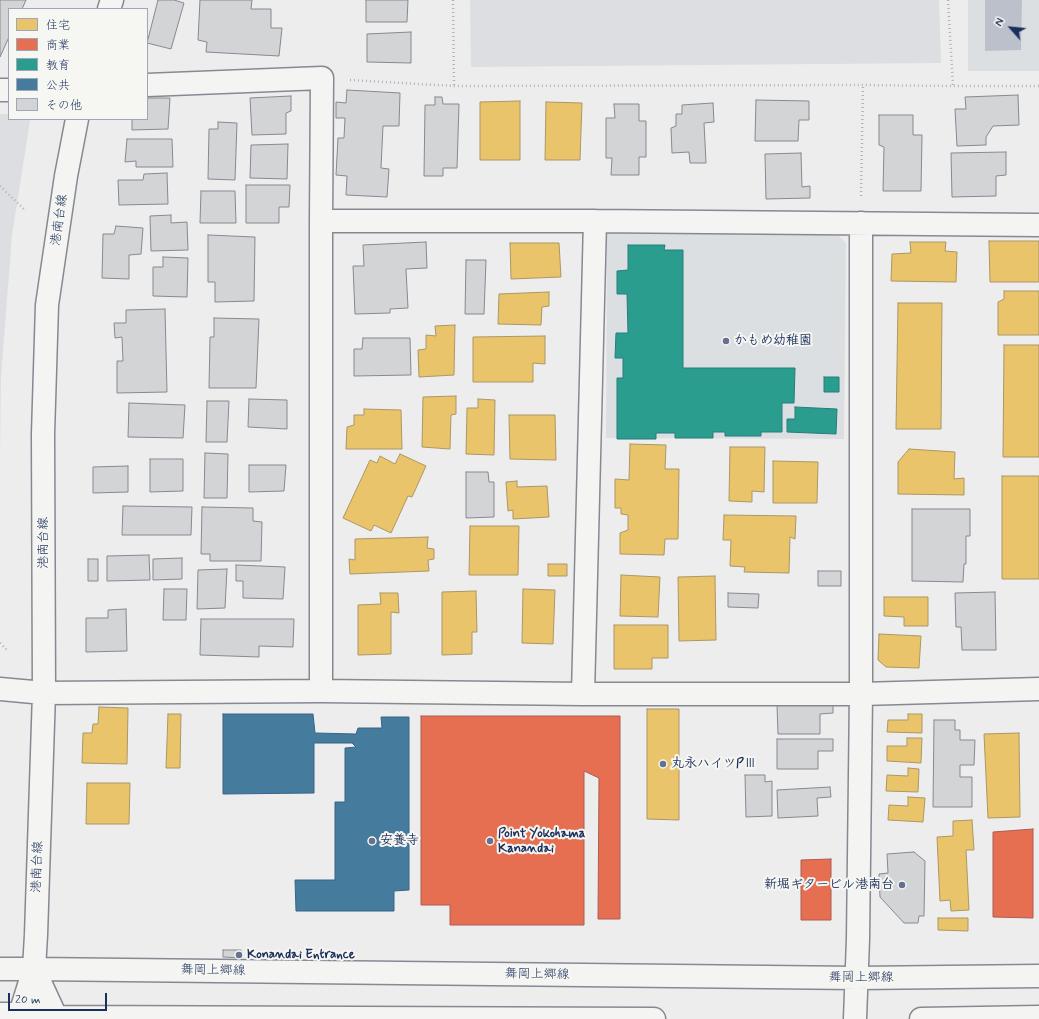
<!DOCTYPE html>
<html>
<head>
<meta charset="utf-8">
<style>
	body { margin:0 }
	#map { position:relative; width:1039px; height:1019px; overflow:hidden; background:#ededed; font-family:Mynerve,"Klee One",sans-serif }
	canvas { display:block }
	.legend { position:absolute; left:8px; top:8px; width:140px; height:112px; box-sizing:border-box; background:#f6f6f2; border:1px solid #9ea6b7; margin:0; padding:5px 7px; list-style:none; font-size:12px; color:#1b2f5e }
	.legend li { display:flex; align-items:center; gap:8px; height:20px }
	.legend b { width:20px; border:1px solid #9ea6b7 }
	.north { position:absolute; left:991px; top:8px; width:40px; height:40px; -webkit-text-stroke:3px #f6f6f2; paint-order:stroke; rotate:297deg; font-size:11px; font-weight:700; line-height:16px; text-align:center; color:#1b2f5e }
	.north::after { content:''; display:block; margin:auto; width:14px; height:18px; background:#1b2f5e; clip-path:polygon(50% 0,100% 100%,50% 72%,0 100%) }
	.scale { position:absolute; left:8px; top:993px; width:99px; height:18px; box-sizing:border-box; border:2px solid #1b2f5e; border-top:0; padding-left:5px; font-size:12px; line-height:14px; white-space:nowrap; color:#1b2f5e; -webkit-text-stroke:3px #f6f6f2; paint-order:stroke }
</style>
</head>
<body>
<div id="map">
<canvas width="1039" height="1019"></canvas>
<ul class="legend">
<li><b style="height:11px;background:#e9c46a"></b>住宅</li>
<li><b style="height:11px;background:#e76f51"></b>商業</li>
<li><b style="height:11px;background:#2a9d8f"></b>教育</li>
<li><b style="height:11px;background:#457b9d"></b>公共</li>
<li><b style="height:11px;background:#d3d4d6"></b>その他</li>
</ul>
<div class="north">N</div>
<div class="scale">20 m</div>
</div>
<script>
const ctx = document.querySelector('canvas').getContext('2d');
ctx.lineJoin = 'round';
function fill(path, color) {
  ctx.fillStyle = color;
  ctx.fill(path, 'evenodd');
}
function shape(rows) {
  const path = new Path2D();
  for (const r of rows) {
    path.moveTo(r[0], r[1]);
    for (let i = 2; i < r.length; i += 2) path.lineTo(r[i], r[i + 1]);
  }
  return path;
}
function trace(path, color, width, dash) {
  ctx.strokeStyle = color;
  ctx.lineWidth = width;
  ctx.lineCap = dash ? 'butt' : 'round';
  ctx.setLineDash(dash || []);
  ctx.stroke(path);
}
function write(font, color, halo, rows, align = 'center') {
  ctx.font = font + ' Mynerve,"Klee One",sans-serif';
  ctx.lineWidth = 4;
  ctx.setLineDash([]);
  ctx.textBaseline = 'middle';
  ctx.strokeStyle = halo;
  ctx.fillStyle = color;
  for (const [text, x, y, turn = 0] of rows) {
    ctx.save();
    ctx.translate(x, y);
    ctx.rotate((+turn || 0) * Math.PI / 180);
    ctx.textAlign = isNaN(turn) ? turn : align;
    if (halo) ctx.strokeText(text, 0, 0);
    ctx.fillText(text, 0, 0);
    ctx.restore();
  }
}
const built = shape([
	[968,0,1039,0,1039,71,968,71],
	[607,233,836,233,846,243,844,439,606,438]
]);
const green = shape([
	[470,0,939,0,941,63,471,67],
	[0,114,9,114,9,119,28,119,30,121,12,235,1,377,0,461]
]);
const water = shape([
	[985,0,1022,0,1021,50,985,51]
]);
const homes = shape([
	[520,101,520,160,480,160,480,102,520,101],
	[546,102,582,103,580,160,545,160,546,102],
	[989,241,1039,241,1039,282,990,282,989,241],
	[910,242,946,242,945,251,957,252,956,282,891,281,892,254,911,253,910,242],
	[510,243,559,243,561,277,511,279,510,243],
	[1004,291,1039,291,1039,335,998,335,998,302,1004,299,1004,291],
	[549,292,549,306,542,307,541,325,498,324,499,294,549,292],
	[898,303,942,303,941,429,896,429,898,303],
	[455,325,454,375,419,377,418,350,426,349,426,335,436,336,435,326,455,325],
	[545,336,545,364,533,363,533,382,473,382,473,337,545,336],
	[1004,345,1039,345,1039,457,1003,457,1004,345],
	[456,396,456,414,451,415,450,449,422,447,423,397,456,396],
	[478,399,495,400,494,455,466,454,467,408,478,408,478,399],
	[364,409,401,410,402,449,346,449,347,427,354,425,354,415,364,415,364,409],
	[509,415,555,415,556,460,510,459,509,415],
	[630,444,666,445,665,469,679,469,678,539,665,539,664,555,620,554,620,533,628,530,628,515,621,514,621,508,615,508,615,479,629,480,630,444],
	[730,447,765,447,764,492,752,491,752,502,729,501,730,447],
	[909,449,955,452,954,479,964,478,964,495,898,494,898,462,909,449],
	[400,454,426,466,412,497,408,496,391,533,374,525,371,531,343,518,370,460,377,463,380,456,395,464,400,454],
	[773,461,818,462,817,503,773,503,773,461],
	[1002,476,1039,476,1039,579,1002,579,1002,476],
	[517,481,517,487,547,486,549,517,513,519,513,510,508,511,506,482,517,481],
	[724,515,796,516,795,539,790,537,789,573,744,572,745,567,730,566,731,540,723,540,724,515],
	[470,526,519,526,518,575,469,575,470,526],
	[428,537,427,548,434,549,434,559,428,560,429,571,350,574,349,559,355,560,355,539,428,537],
	[548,564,567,564,567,576,548,576,548,564],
	[621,575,660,577,658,617,620,616,621,575],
	[715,576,716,640,679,641,678,577,715,576],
	[523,589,555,590,553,644,522,643,523,589],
	[476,591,477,632,472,632,472,654,442,655,442,592,476,591],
	[380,593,398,593,399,613,391,612,391,654,358,655,358,605,381,604,380,593],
	[884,597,928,597,928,626,904,626,904,617,884,616,884,597],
	[614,625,668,625,668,658,652,658,652,669,614,669,614,625],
	[879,634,921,636,919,668,886,667,878,660,879,634],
	[99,707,128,708,127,764,82,763,83,733,92,733,93,724,98,724,99,707],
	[647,709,679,709,679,820,647,819,647,709],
	[168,714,181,714,180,768,166,768,168,714],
	[908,714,922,714,922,733,887,732,888,720,908,720,908,714],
	[1019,733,1020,817,988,818,984,734,1019,733],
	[907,738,922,738,921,763,887,761,887,746,907,746,907,738],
	[908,768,919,769,918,792,886,791,887,775,908,776,908,768],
	[87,783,130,783,129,824,86,824,87,783],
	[908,797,925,798,923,822,888,820,889,805,908,806,908,797],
	[972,820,974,850,966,850,969,910,951,911,950,900,940,901,937,837,953,836,953,821,972,820],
	[938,918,968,918,968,931,938,930,938,918]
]);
const shops = shape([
	[421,716,620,716,620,919,598,919,599,778,584,771,584,925,450,925,450,905,421,905,421,716],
	[1033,829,1033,918,993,917,993,832,1033,829],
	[831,859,831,920,801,920,801,860,831,859]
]);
const schools = shape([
	[628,245,665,245,664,250,683,250,683,368,795,368,794,403,782,403,782,432,761,432,761,436,725,436,725,432,713,432,713,438,675,438,675,433,656,433,656,439,617,439,617,378,623,378,623,358,615,358,616,333,628,333,627,294,617,294,617,271,628,270,628,245],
	[824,377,839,377,839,392,824,392,824,377],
	[795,407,837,409,836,434,787,432,787,419,795,419,795,407]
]);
const public = shape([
	[223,714,313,714,315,733,356,734,358,728,382,728,381,717,409,717,409,890,394,891,394,911,296,911,295,880,335,880,335,802,345,802,345,748,356,747,352,743,314,743,314,793,223,794,223,714]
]);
const building = shape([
	[0,0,26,0,22,9,9,9,9,37,0,57,0,0],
	[158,0,174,0,184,3,171,49,147,43,158,0],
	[200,0,252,0,251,9,271,9,271,28,282,28,279,56,206,52,207,42,198,40,200,0],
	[366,0,408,0,407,22,366,22,366,0],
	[411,32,411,63,367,62,367,34,411,32],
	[347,90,400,93,399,126,383,126,381,168,389,169,387,197,346,195,347,176,336,175,338,138,344,138,345,118,336,118,336,102,346,103,347,90],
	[1018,95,1019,125,993,126,986,137,986,145,957,146,955,109,966,109,965,97,1018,95],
	[291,96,291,111,286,113,286,134,252,135,250,98,291,96],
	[435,97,442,97,443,104,459,104,457,168,443,168,443,176,424,176,425,105,435,105,435,97],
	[147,98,170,98,168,129,132,130,132,119,147,119,147,98],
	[756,100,809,101,809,120,799,120,798,141,755,141,756,100],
	[713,103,714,122,704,123,706,163,690,163,689,152,672,153,671,128,676,126,676,114,682,114,682,105,713,103],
	[614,104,639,104,639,121,646,121,646,157,639,157,639,175,611,175,612,158,606,158,606,118,615,118,614,104],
	[879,115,913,115,913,135,922,135,921,191,883,191,884,147,879,145,879,115],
	[218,122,237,123,235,180,208,179,209,129,218,129,218,122],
	[127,139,172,139,173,167,136,167,136,161,125,162,127,139],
	[288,144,287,179,250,178,251,145,288,144],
	[1006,152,1006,175,996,176,996,196,952,197,951,153,1006,152],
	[801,153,802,187,810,186,810,198,766,199,765,154,801,153],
	[167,173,168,204,119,205,118,180,143,180,144,174,167,173],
	[246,185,290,185,289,207,279,207,279,223,246,223,246,185],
	[201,191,235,191,236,223,200,223,201,191],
	[171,215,171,223,187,222,188,250,151,251,150,216,171,215],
	[116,226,143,228,141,254,129,255,129,279,102,278,103,234,114,234,116,226],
	[208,235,255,237,254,301,215,302,215,282,208,282,208,235],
	[426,242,427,268,406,269,408,308,390,309,390,313,355,314,353,266,364,266,363,245,426,242],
	[163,257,188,258,187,297,153,296,153,267,163,267,163,257],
	[466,260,486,260,484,314,465,314,466,260],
	[165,309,167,392,117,393,117,361,123,361,122,337,115,338,114,323,126,323,126,310,165,309],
	[214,318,259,319,256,388,209,388,210,337,214,337,214,318],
	[363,338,410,338,411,375,354,376,354,349,362,349,363,338],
	[249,399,287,400,287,429,248,427,249,399],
	[207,401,229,401,227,442,206,442,207,401],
	[129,403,185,405,183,438,128,437,129,403],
	[205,453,228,454,227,498,204,498,205,453],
	[150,459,183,459,183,491,150,492,150,459],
	[249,465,286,465,284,491,249,492,249,465],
	[128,466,128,492,93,493,93,467,128,466],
	[466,472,488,472,489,482,494,482,494,517,466,518,466,472],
	[123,506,192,507,191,535,122,535,123,506],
	[202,507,253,508,253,521,262,522,261,561,210,561,210,554,201,554,202,507],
	[912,509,970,509,970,536,966,536,966,564,964,564,963,582,912,581,912,509],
	[149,555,150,580,107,581,107,556,149,555],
	[182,558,182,579,153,580,153,559,182,558],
	[88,559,98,559,98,581,88,581,88,559],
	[236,565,285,567,283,599,243,598,243,581,236,581,236,565],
	[227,569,225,608,197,609,198,570,227,569],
	[818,571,841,571,841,586,818,586,818,571],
	[164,589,187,589,186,620,163,620,164,589],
	[995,592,996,650,962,650,961,627,956,627,955,593,995,592],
	[728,593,759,594,758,608,728,607,728,593],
	[126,609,127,651,86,652,86,618,108,618,108,610,126,609],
	[201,619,294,619,293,647,259,646,259,657,200,655,201,619],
	[833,704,833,713,820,714,820,734,778,734,777,705,833,704],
	[934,720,955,720,955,730,960,730,960,740,975,740,974,765,960,765,960,777,972,777,972,807,933,807,934,720],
	[777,739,833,739,833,751,818,751,818,769,777,769,777,739],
	[745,775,765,775,765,782,772,781,772,816,746,817,745,775],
	[830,787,831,797,817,798,818,816,778,818,777,790,830,787],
	[914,852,925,861,924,916,919,916,918,923,904,923,880,897,879,874,888,873,887,854,914,852],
	[223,950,241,950,241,958,223,957,223,950]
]);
const path = shape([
	[453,0,454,86],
	[948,0,953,86],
	[350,80,454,86,863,85,953,86,1039,86],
	[0,186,26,211],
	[861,196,863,85],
	[0,643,7,650]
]);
const minor = shape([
	[109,9,112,0],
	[147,85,322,78,321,221],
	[0,90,9,90],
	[0,689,44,693,321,691,583,694,861,694,1039,689],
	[321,691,321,221,595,221,1039,225],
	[583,694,595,221],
	[0,969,34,969,857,978,1039,976],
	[34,969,56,1017,56,1019],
	[0,1014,20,1014,56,1017,654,1019],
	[19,1019,20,1014,34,969,36,935,44,693,43,434,47,305,66,176,77,119],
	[855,1019,858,939,861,694,861,223],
	[921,1019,1039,1017]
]);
const markers = [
	[726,341,4,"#647290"],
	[663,764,4,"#647290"],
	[372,841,4,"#647290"],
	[490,841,4,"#647290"],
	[902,885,4,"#647290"],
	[239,955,4,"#647290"]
];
const streetNames = [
	["港南台線",60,220,-82],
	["港南台線",44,543,-90],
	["港南台線",38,867,-88],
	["舞岡上郷線",213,971,1],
	["舞岡上郷線",537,975,1],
	["舞岡上郷線",861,978]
];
const poiNames = [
	["かもめ幼稚園",734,341],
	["丸永ハイツPⅢ",671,764],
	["Point Yokohama",498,834],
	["Kanandai",498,849],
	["安養寺",380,841],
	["新堀ギタービル港南台",894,885,"right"],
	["Konandai Entrance",247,955]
];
fill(built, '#dcdfe1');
fill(green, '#dcdee1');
fill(water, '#bbc0cb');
fill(homes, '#e9c46a');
trace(homes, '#ab9766', 1);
fill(shops, '#e76f51');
trace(shops, '#aa5c55', 1);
fill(schools, '#2a9d8f');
trace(schools, '#267c80', 1);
fill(public, '#457b9d');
trace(public, '#38648a', 1);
fill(building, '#d3d4d6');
trace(building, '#868992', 1);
trace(minor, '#868992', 25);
trace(path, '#b1b3b8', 2.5, [1, 3]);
trace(minor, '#f4f4f2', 22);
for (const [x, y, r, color] of markers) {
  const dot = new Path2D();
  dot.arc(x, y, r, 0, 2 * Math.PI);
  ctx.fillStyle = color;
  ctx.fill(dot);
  trace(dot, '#f6f6f2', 1.5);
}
write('13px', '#1b2f5e', '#f6f6f2', streetNames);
write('bold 13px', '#1b2f5e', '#f6f6f2', poiNames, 'left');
</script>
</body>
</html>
